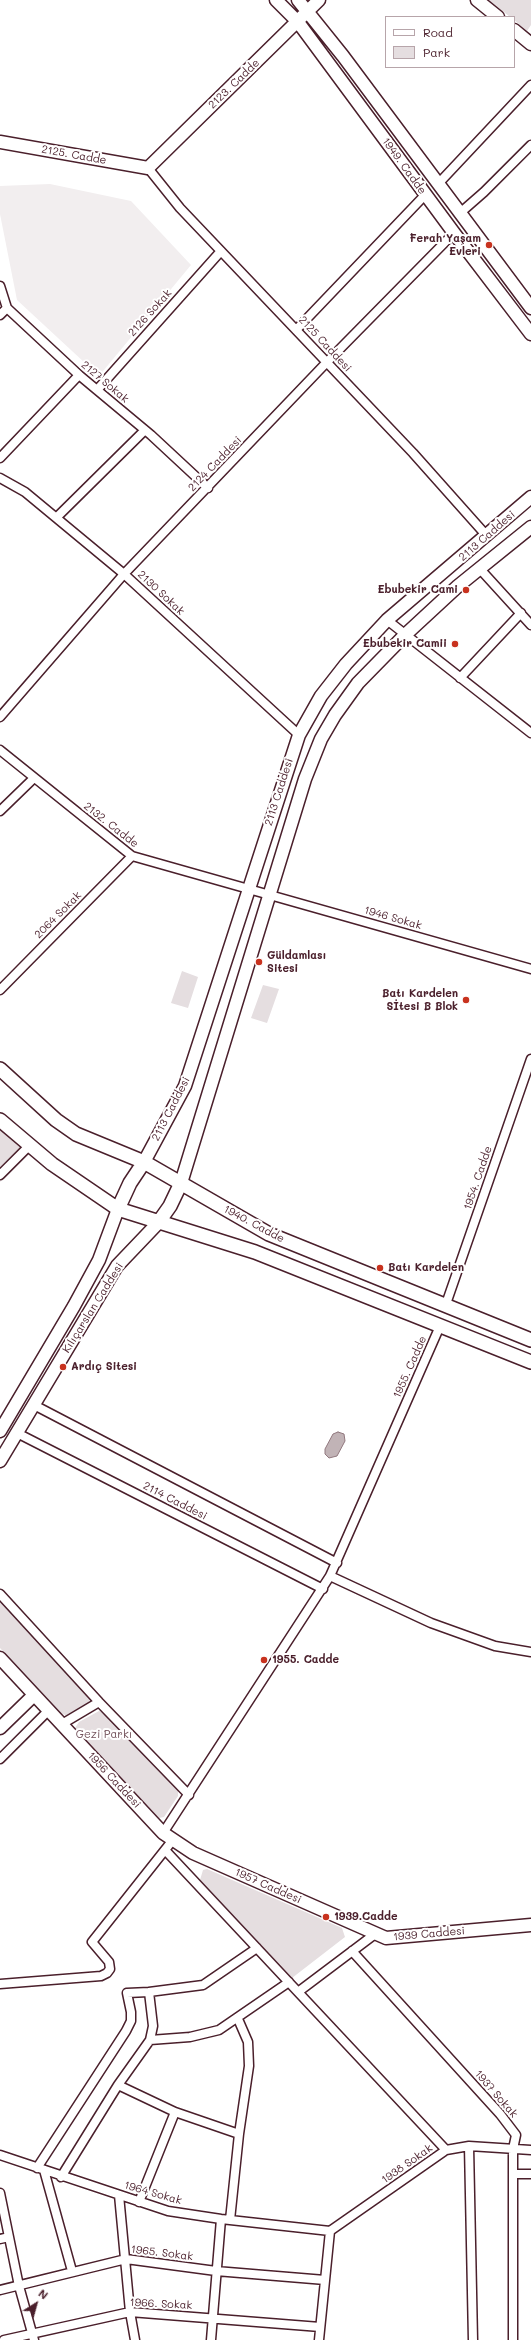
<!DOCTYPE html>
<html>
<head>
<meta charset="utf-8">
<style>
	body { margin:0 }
	#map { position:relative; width:531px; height:2340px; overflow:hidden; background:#fff; font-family:Mali,sans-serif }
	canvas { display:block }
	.legend { position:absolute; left:385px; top:16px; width:130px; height:52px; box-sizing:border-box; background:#fff; border:1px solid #b7a5aa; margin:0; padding:5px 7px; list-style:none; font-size:12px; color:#4a1f2b }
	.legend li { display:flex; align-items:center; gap:8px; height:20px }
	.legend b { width:20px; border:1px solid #b7a5aa }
	.north { position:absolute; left:16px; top:2284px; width:40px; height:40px; -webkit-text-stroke:3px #fff; paint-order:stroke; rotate:37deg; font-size:11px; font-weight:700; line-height:16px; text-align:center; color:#4a1f2b }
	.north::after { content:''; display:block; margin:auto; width:14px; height:18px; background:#4a1f2b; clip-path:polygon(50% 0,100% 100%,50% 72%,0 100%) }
</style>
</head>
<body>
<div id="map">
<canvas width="531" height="2340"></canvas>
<ul class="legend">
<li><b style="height:5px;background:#fff"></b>Road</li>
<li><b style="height:11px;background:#e5dee0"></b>Park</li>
</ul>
<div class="north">N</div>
</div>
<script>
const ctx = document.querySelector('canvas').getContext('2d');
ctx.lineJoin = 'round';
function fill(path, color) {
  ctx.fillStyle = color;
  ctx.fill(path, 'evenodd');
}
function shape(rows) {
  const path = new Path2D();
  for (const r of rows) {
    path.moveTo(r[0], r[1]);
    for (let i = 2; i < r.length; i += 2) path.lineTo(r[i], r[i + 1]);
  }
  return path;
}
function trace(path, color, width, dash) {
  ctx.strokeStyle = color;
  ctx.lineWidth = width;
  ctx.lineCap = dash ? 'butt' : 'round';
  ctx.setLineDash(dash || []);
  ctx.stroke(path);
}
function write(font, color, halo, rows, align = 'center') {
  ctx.font = font + ' Mali,sans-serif';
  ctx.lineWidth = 4;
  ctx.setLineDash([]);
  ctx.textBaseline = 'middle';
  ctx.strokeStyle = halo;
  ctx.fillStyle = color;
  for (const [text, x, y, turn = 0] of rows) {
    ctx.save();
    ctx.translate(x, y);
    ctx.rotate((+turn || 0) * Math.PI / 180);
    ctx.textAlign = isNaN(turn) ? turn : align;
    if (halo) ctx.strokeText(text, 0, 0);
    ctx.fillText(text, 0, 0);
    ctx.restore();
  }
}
const built = shape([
	[50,184,131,201,191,265,99,376,17,300,0,214,0,186]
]);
const green = shape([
	[489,0,531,0,531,25,527,31,514,20,514,17,510,17],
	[182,971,198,977,188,1008,171,1003],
	[263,985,279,989,267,1023,251,1018],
	[0,1126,29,1152,0,1182],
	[0,1601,91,1697,89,1702,66,1715,61,1714,0,1648],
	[99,1711,106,1714,178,1791,178,1796,164,1817,159,1818,75,1728,79,1722],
	[207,1869,342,1928,345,1937,292,1978,286,1976,200,1880,203,1870]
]);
const water = shape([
	[338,1432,344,1434,345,1441,337,1456,329,1458,325,1454,325,1449,333,1434,338,1432]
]);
const street = shape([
	[148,168,180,208,413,453,486,535],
	[438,184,531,85],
	[460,213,484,192,531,145],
	[0,286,7,308,79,375,151,435,208,488],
	[0,315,7,308],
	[296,330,425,195],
	[97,390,221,251],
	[0,458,79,375],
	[0,478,25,492,124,574,299,735],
	[57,517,145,430],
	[480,569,531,625],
	[387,620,531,733],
	[460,678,521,613],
	[0,717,124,574,327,362,454,233],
	[0,750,132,856,531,969],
	[0,811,34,778],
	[0,990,132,856],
	[0,1175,29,1146],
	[446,1304,531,1059],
	[34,1405,337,1563],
	[17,1433,323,1589],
	[330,1576,431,1623,495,1646,531,1652],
	[0,1594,99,1702,189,1795],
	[62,1724,99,1702],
	[0,1759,49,1710],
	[163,1833,330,1576,440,1326],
	[165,1850,446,2150],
	[352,1951,500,2114,516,2135,513,2149,513,2340],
	[0,1984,101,1976,107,1973,110,1969,109,1962,92,1942,172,1841],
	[298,1992,375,1934],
	[150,2040,153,2026,149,1992,203,1985,257,1948],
	[118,2085,150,2040,190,2037,219,2030,289,1982],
	[469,2146,473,2340],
	[0,2155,168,2211,221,2219,330,2231],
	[37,2168,126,2031,131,2021,131,2012,127,1993,149,1992],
	[44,2170,72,2271],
	[513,2174,531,2174],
	[61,2177,118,2085,175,2112,239,2134],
	[0,2193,19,2286,34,2340],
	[119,2195,130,2312,135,2340],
	[139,2202,175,2112],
	[230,2220,239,2134,249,2066,248,2042,238,2019],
	[330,2231,446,2150,469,2146,531,2150],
	[0,2239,9,2237],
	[0,2290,126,2259,216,2271,325,2280],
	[4,2340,130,2312,320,2327],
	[211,2340,221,2219],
	[319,2340,330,2231]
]);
const secondary = shape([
	[276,0,298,22,454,233,531,334],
	[298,0,343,56,531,308],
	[477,0,498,17],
	[514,30,531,44],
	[0,142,148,168,319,0],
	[144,1162,185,1086,299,735,321,696,346,664,387,620,531,497],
	[181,1183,305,779,321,739,335,715,358,683,405,635,458,586,531,527],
	[0,1431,74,1306,99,1260,118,1209],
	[0,1461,117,1266,158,1223],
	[0,1658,163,1833,193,1853,386,1938,531,1925],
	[0,1728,34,1695]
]);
const primary = shape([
	[0,1069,56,1120,76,1134,144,1162,269,1234,531,1340],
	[0,1120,52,1164,118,1209,255,1252,531,1362],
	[118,1209,130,1183,144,1162],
	[158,1223,170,1206,181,1183]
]);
const markers = [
	[489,245,4,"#c8321e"],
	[466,590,4,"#c8321e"],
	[455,644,4,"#c8321e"],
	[259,962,4,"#c8321e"],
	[466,1000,4,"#c8321e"],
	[380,1268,4,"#c8321e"],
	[63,1367,4,"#c8321e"],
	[264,1660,4,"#c8321e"],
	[326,1917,4,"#c8321e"]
];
const streetNames = [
	["2123. Cadde",234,84,-44],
	["2125. Cadde",74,155,10],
	["1949. Cadde",404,166,54],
	["2126 Sokak",150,313,-48],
	["2125 Caddesi",325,344,47],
	["2127 Sokak",105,382,40],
	["2124 Caddesi",215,464,-46],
	["2113 Caddesi",487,536,-41],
	["2130 Sokak",161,593,43],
	["2113 Caddesi",279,792,-72],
	["2132. Cadde",111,825,38],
	["2064 Sokak",58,915,-45],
	["1946 Sokak",393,918,16],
	["2113 Caddesi",171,1109,-63],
	["1954. Cadde",478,1178,-71],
	["1940. Cadde",254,1224,28],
	["Kılıçarslan Caddesi",93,1308,-58],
	["1955. Cadde",410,1367,-66],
	["2114 Caddesi",175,1501,27],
	["1956 Caddesi",114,1780,47],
	["1957 Caddesi",268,1886,24],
	["1939 Caddesi",429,1934,-5],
	["1937 Sokak",496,2094,49],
	["1938 Sokak",407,2164,-35],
	["1964 Sokak",153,2193,16],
	["1965. Sokak",162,2253,7],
	["1966. Sokak",161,2304,3]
];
const poiNames = [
	["Ferah Yaşam",481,239,"right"],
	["Evleri",481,252,"right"],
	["Ebubekir Cami",458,590,"right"],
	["Ebubekir Camii",447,644,"right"],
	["Güldamlası",267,956],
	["Sitesi",267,969],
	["Batı Kardelen",458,994,"right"],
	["Sİtesi B Blok",458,1007,"right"],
	["Batı Kardelen",388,1268],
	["Ardıç Sitesi",71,1367],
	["1955. Cadde",272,1660],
	["1939.Cadde",334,1917]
];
const parkNames = [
	["Gezi Parkı",104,1735]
];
fill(built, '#f2eeef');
fill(green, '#e5dee0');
fill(water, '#c1b3b6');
trace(water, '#91787e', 1);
trace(street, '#4a1f2b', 11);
trace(secondary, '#4a1f2b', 15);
trace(primary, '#4a1f2b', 16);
trace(street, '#fff', 8);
trace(secondary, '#fff', 12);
trace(primary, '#fff', 13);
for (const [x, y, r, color] of markers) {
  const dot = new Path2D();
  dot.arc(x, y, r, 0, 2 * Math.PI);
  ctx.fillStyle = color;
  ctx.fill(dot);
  trace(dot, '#fff', 1.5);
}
write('11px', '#4a1f2b', '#fff', streetNames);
write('bold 11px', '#4a1f2b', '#fff', poiNames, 'left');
write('11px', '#714f58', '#fff', parkNames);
</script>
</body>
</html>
